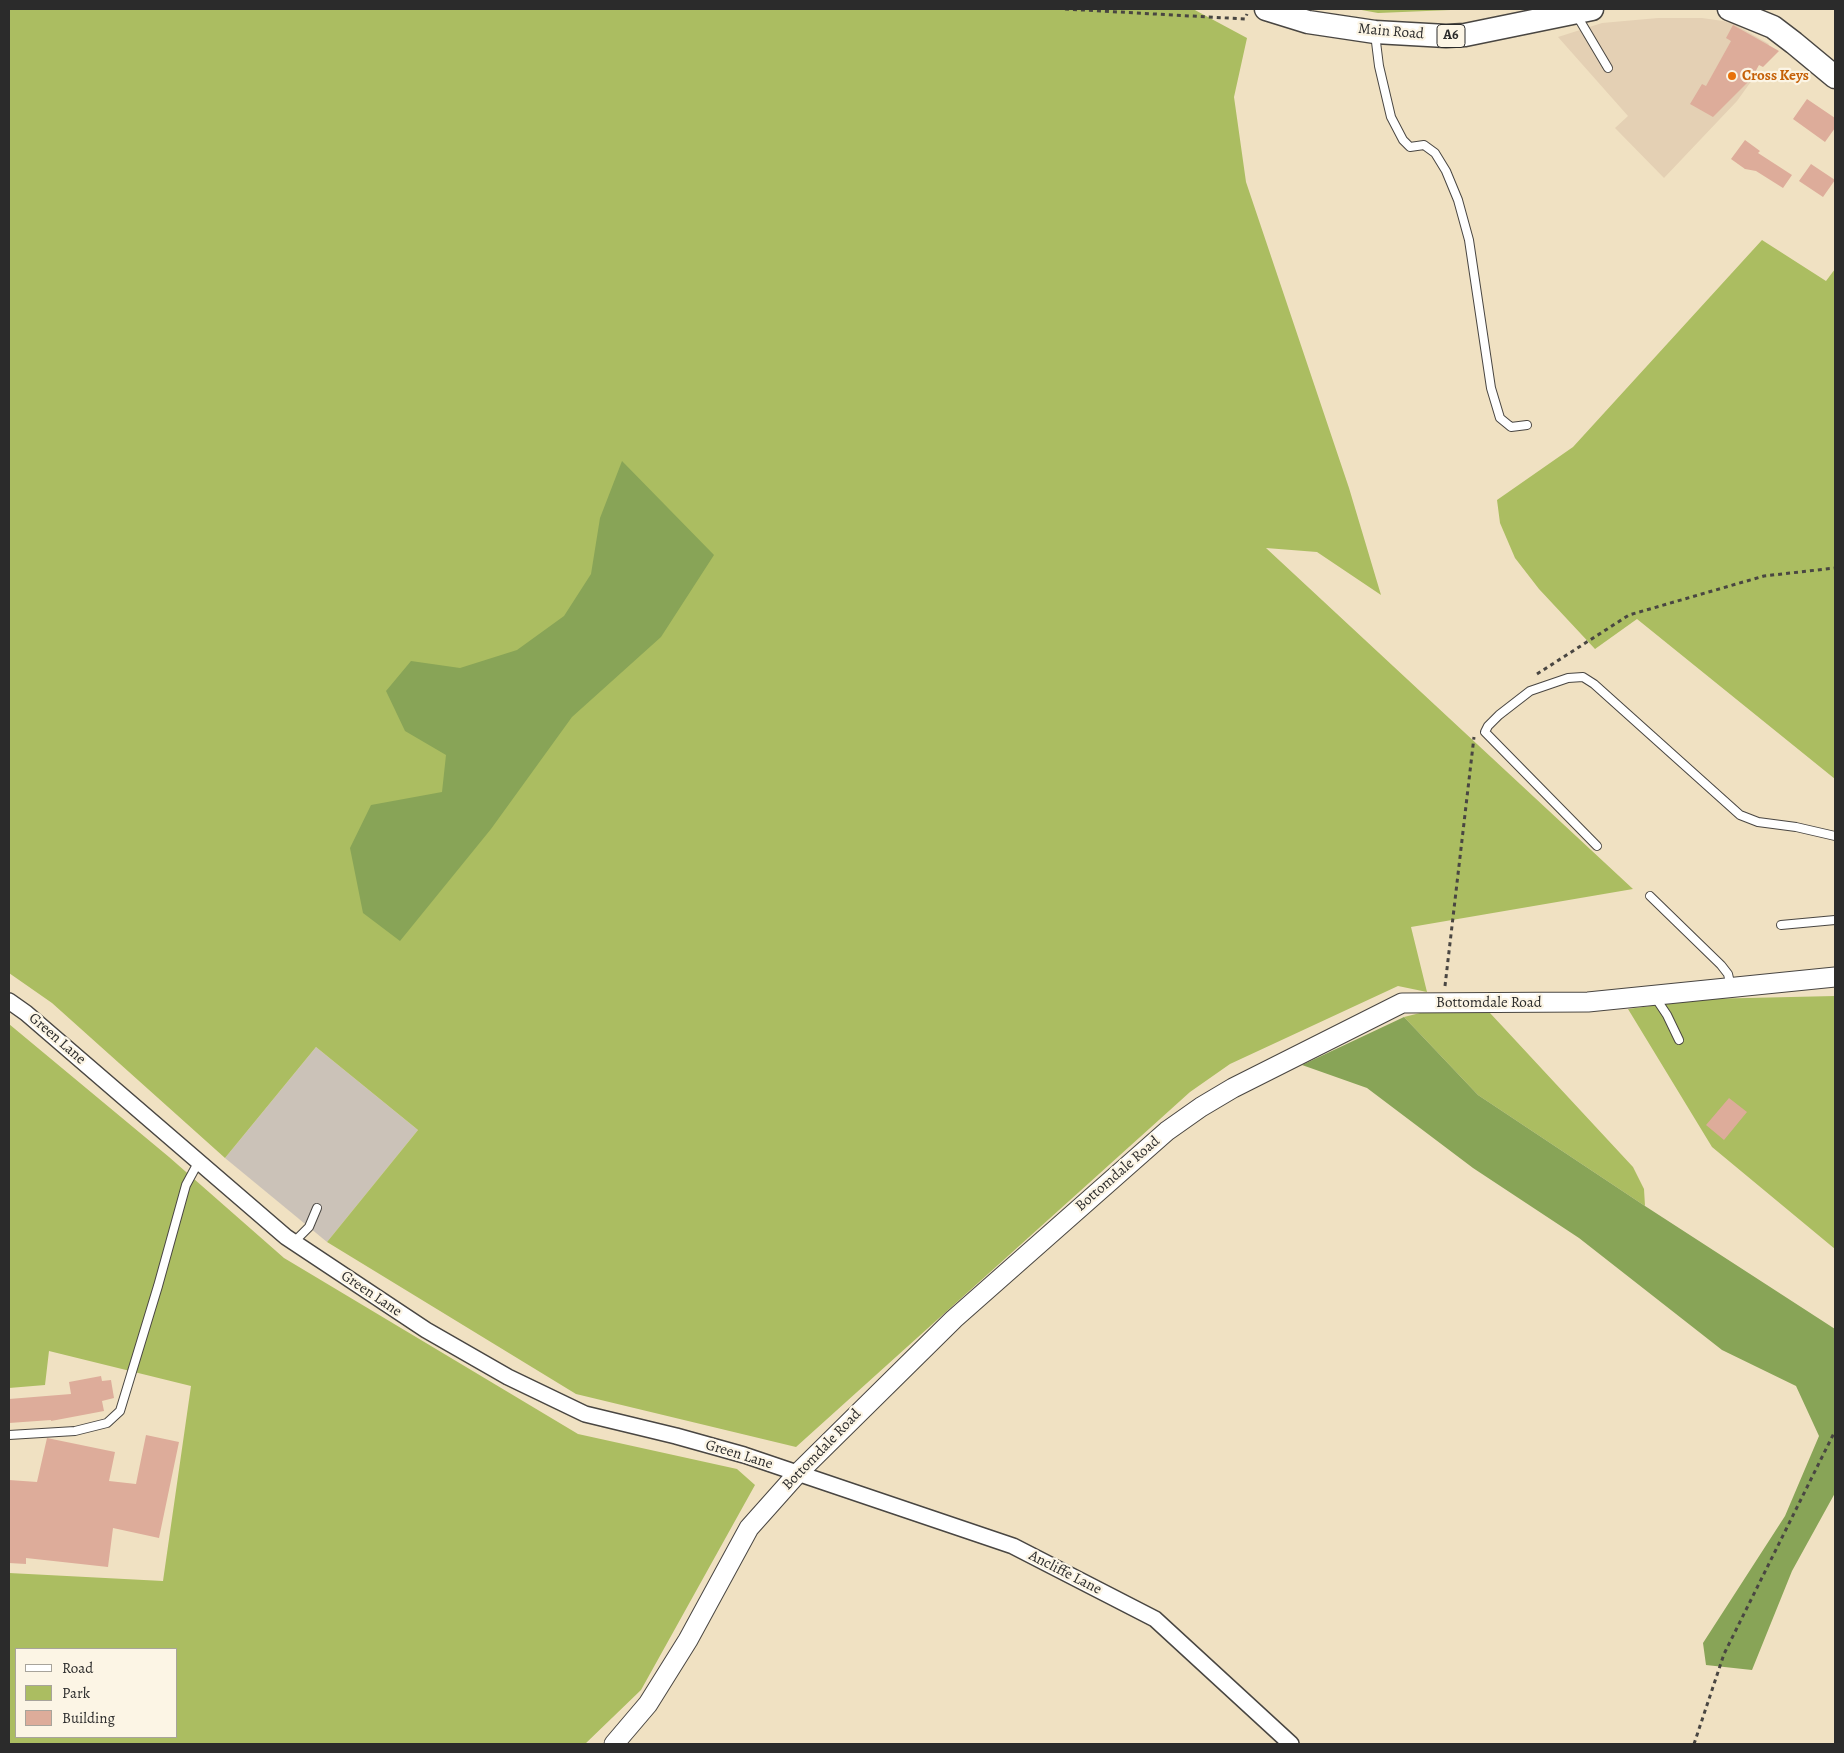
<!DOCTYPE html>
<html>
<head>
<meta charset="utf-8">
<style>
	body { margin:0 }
	#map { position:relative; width:1844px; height:1753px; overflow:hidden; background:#f0e1c2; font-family:Alegreya,serif }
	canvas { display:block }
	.frame { position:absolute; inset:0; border:10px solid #2b2b2b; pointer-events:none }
	.legend { position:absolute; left:15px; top:1648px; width:162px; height:90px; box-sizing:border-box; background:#fcf5e5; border:1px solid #a8a49b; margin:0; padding:6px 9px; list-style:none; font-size:15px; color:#2b2b2b }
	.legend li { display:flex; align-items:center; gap:10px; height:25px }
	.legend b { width:25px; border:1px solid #a8a49b }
</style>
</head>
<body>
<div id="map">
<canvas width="1844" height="1753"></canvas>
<div class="frame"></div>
<ul class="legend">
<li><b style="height:6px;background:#fff"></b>Road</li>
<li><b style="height:14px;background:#abbd61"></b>Park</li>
<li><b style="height:14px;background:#ddac9a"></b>Building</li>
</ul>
</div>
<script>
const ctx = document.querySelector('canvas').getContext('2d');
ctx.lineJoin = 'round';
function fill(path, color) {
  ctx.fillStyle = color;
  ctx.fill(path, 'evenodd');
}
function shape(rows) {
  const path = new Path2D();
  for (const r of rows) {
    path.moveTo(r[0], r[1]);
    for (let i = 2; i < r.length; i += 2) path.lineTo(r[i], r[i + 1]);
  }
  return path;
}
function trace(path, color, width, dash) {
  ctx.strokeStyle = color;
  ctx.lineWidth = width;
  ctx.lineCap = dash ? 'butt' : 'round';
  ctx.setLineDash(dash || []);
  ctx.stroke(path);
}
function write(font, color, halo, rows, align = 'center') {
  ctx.font = font + ' Alegreya,serif';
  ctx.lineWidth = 4.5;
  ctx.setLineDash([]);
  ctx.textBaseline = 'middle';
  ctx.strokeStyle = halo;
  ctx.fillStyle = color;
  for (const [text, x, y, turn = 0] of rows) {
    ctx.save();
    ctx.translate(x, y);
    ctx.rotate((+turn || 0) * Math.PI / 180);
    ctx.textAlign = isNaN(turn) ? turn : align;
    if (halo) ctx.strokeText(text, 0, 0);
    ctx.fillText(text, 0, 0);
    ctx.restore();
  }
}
const built = shape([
	[1658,18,1702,18,1723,21,1734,24,1769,44,1758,64,1755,76,1737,101,1664,178,1615,128,1628,116,1558,37,1602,23]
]);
const industrial = shape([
	[316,1047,418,1130,327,1242,225,1158]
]);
const green = shape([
	[9,9,1193,9,1247,38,1234,97,1246,182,1349,488,1381,595,1317,552,1266,548,1633,889,1411,927,1427,992,1398,986,1230,1064,1190,1092,796,1447,576,1394,327,1242,418,1130,316,1047,225,1158,52,1003,9,973],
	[1356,9,1475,9,1378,13],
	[1762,240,1826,281,1835,269,1835,779,1637,619,1595,649,1539,589,1515,558,1500,523,1497,500,1573,447],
	[1835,996,1835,1249,1712,1147,1628,1009,1703,999],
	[1420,1013,1490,1013,1633,1167,1644,1189,1645,1206,1478,1095,1404,1017],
	[9,1024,169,1157,284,1258,578,1434,737,1469,755,1485,641,1690,585,1744,9,1744,9,1573,163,1581,191,1386,49,1351,45,1385,9,1388],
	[16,1649,176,1649,176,1737,16,1737]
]);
const forest = shape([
	[622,461,714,555,661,637,572,717,491,829,400,941,363,913,350,848,371,805,442,792,446,755,405,731,386,691,411,661,460,668,517,650,564,616,591,574,600,518],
	[1404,1017,1478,1095,1645,1206,1835,1329,1835,1493,1792,1571,1752,1670,1706,1665,1703,1643,1785,1516,1819,1436,1796,1386,1722,1350,1579,1238,1473,1168,1367,1088,1302,1065]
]);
const building = shape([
	[1733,25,1779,51,1763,67,1759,65,1751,79,1713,117,1690,104,1702,84,1706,86,1731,41,1726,38],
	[1807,99,1835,118,1835,128,1825,142,1793,119],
	[1745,140,1760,151,1758,153,1792,175,1783,188,1756,171,1745,169,1731,159],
	[1811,164,1835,180,1823,197,1799,181],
	[1729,1098,1747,1112,1724,1140,1706,1125],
	[101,1376,102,1381,111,1380,114,1398,102,1401,104,1411,51,1421,51,1420,9,1423,9,1399,71,1394,69,1382],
	[146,1435,179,1442,159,1538,113,1528,108,1567,26,1558,26,1564,9,1563,9,1480,37,1482,47,1438,115,1452,109,1481,136,1484]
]);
const path = shape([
	[1065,9,1245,19,1247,14],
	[1537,674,1629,615,1764,576,1835,568],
	[1445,986,1474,737],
	[1694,1744,1724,1654,1835,1431]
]);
const service = shape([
	[1576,14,1608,68],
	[1375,34,1379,66,1391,117,1403,140,1410,147,1424,145,1435,153,1446,171,1458,200,1469,240,1491,388,1500,418,1511,427,1527,425],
	[1597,846,1485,732,1488,726,1499,715,1530,691,1568,678,1583,677,1594,684,1740,815,1758,822,1796,827,1835,836],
	[1650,896,1721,965,1728,974,1731,987],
	[1781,925,1835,920],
	[1655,997,1667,1015,1679,1040],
	[294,1242,309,1227,317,1208],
	[9,1435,75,1431,107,1423,120,1411,158,1286,186,1185,199,1161]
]);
const minor = shape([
	[9,1001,26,1013,286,1237,426,1330,508,1377,585,1414,676,1436,744,1455,1013,1546,1155,1619,1291,1744]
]);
const tertiary = shape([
	[614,1744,648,1704,688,1640,749,1528,798,1473,954,1319,1167,1131,1201,1107,1233,1088,1402,1003,1588,1002,1835,977]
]);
const primary = shape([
	[1266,9,1308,22,1375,32,1446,36,1465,35,1592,9],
	[1729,9,1773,27,1794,43,1835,77]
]);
const markers = [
	[1732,76,5,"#e8710a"]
];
const shields = [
	[1451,36,28]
];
const shieldNames = [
	["A6",1451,36]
];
const streetNames = [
	["Main Road",1391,32,5],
	["Bottomdale Road",1489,1003],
	["Green Lane",57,1039,41],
	["Bottomdale Road",1118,1174,-41],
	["Green Lane",371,1294,34],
	["Bottomdale Road",822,1450,-46],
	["Green Lane",739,1455,17],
	["Ancliffe Lane",1065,1573,27]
];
const foodNames = [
	["Cross Keys",1742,76]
];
fill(built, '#e4d0b4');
fill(industrial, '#cbc2b8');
fill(green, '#abbd61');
fill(forest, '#88a457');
fill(building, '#ddac9a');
trace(service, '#494642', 10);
trace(minor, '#494642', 18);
trace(tertiary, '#494642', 21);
trace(primary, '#494642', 25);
trace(path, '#494642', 3, [4, 4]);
trace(service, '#fff', 8);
trace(minor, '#fff', 15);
trace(tertiary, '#fff', 19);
trace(primary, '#fff', 22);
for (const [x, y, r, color] of markers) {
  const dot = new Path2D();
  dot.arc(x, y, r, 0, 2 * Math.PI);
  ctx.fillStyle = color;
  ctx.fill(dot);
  trace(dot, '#fcf5e5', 2);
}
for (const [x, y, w] of shields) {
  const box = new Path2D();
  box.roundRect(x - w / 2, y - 11.5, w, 23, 4);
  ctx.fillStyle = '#fcf5e5';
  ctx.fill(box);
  trace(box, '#2b2b2b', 1);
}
write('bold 14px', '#2b2b2b', null, shieldNames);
write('15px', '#2b2b2b', '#fcf5e5', streetNames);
write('bold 15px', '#c56008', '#fcf5e5', foodNames, 'left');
</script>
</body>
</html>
